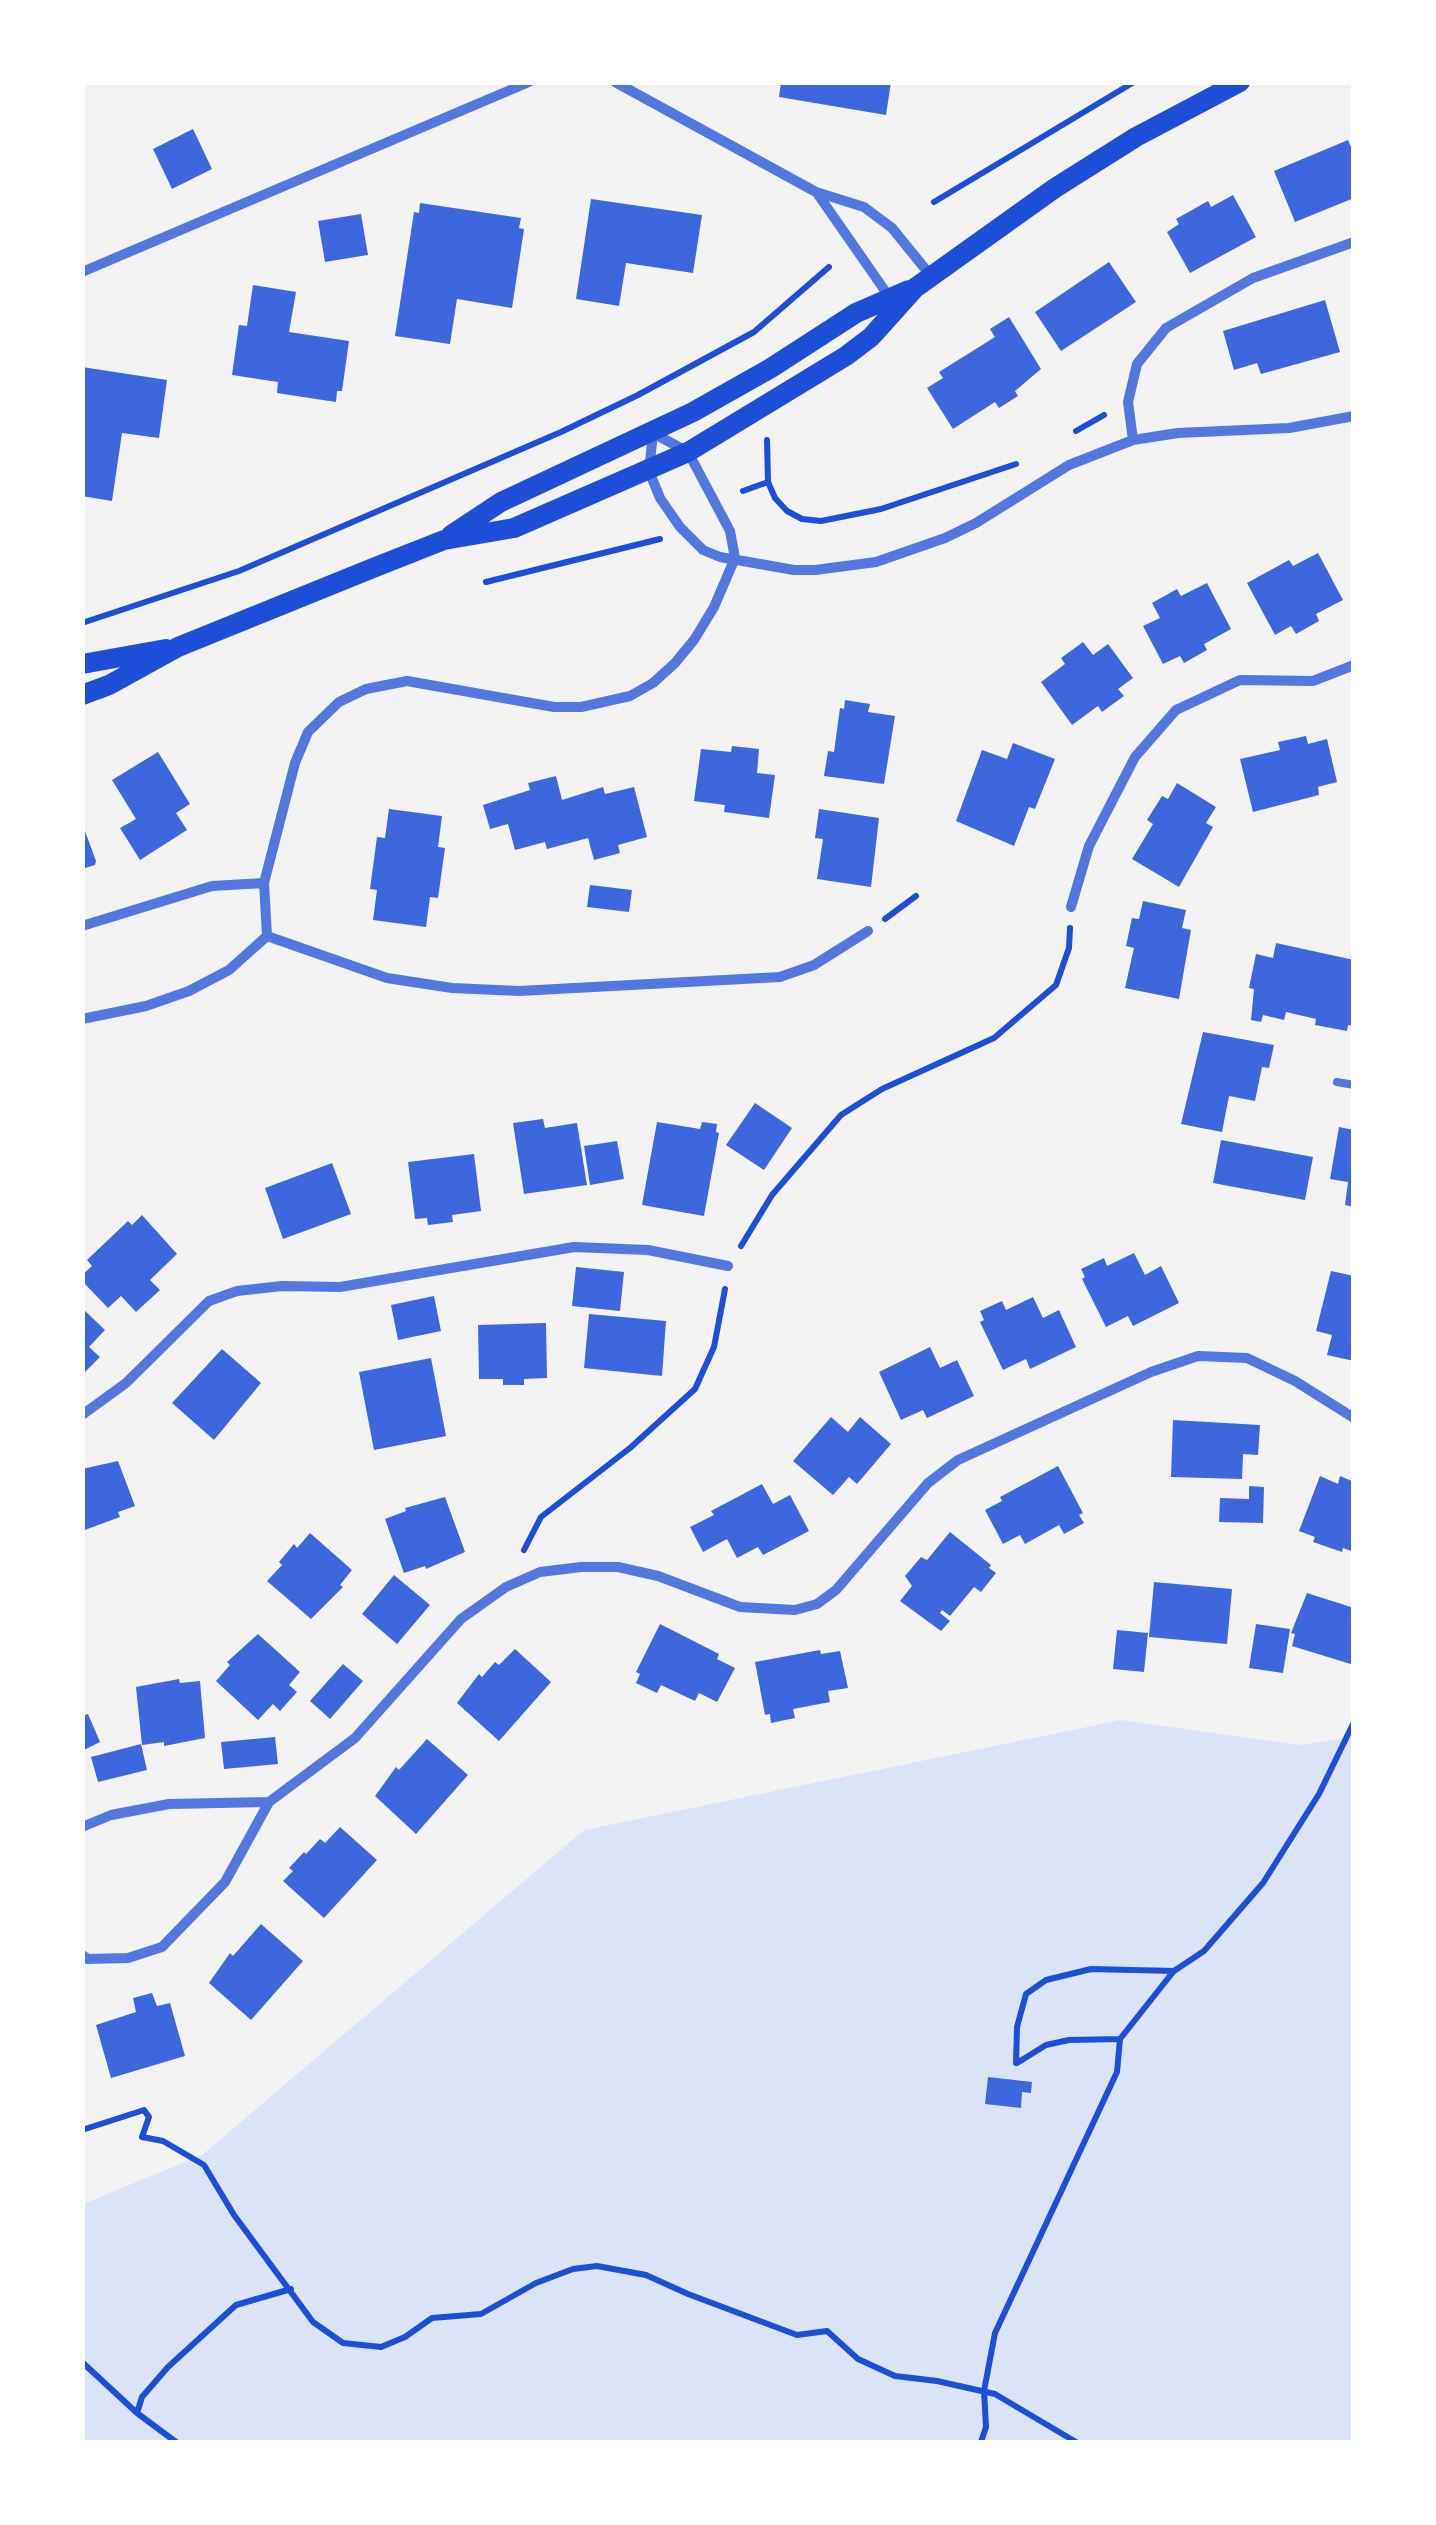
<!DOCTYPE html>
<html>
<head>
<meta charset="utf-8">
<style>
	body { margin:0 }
	#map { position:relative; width:1436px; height:2525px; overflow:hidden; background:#f2f2f2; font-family:Quicksand,sans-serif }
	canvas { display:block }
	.frame { position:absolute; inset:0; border:85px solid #fff; pointer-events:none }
</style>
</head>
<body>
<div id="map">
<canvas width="1436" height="2525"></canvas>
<div class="frame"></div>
</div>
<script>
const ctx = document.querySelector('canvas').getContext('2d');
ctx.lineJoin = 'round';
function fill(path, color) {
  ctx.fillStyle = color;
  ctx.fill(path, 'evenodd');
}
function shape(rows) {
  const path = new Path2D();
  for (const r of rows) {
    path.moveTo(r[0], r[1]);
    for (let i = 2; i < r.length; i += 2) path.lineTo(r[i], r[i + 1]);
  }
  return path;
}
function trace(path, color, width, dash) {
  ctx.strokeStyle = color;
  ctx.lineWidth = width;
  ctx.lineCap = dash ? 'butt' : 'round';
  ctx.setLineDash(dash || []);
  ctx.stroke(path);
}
const green = shape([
	[1121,1720,1300,1745,1353,1737,1353,2442,83,2442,83,2204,202,2155,584,1830]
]);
const building = shape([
	[781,82,891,82,886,115,779,97],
	[193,129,212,169,172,189,153,149],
	[1348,140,1354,154,1354,198,1295,222,1274,171],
	[1233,195,1256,237,1190,273,1167,232,1179,224,1176,219,1208,201,1211,207],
	[591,199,702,215,693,273,626,263,619,306,576,299],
	[420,203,521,218,519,228,524,229,512,308,457,299,450,344,395,336,414,212,419,213],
	[361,214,368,255,325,262,318,221],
	[1109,262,1136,302,1061,351,1035,312],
	[253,285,296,292,289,332,349,341,342,391,337,391,336,402,277,393,278,382,232,375,239,325,247,326],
	[1325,300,1340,352,1261,374,1257,363,1234,370,1223,331],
	[1009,317,1041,369,1015,391,1018,396,999,408,995,402,953,429,927,388,943,378,939,372,995,337,990,329],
	[82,367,167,380,159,438,122,433,112,501,82,496],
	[1318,553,1343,600,1316,614,1319,621,1296,634,1291,626,1275,635,1247,583,1289,560,1293,566],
	[1207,583,1231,629,1204,644,1207,650,1184,663,1180,656,1163,664,1143,626,1160,618,1152,603,1177,589,1181,596],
	[1083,642,1093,655,1108,644,1133,678,1118,689,1124,696,1102,712,1098,706,1072,725,1041,682,1065,664,1061,658],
	[845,700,870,704,868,712,895,716,884,784,824,776,828,751,834,752,840,708,844,709],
	[1306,736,1308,744,1327,739,1337,782,1318,787,1319,795,1253,812,1240,759,1280,750,1278,742],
	[1013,743,1055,759,1035,809,1029,807,1014,846,956,821,982,750,1007,759],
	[732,746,759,749,757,773,775,775,769,818,724,812,725,805,694,801,701,749,731,752],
	[158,752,190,804,176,813,187,830,140,860,120,828,136,819,112,780],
	[556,776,562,800,603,787,605,794,634,787,647,837,618,845,620,853,594,860,588,838,547,849,545,842,515,850,508,824,490,829,483,805,530,790,528,783],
	[1177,783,1216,807,1206,823,1213,827,1179,887,1132,859,1153,824,1147,820,1162,796,1168,799],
	[389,809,442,816,438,847,445,848,438,898,430,897,426,927,373,920,377,890,370,889,377,837,385,838],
	[819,809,879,818,871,887,817,879,823,839,815,838],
	[82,823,96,861,95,865,82,869],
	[590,885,632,890,629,912,587,907],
	[1143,901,1186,910,1182,928,1191,930,1179,999,1125,988,1134,948,1126,946,1132,918,1139,919],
	[1276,943,1354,960,1354,1026,1348,1025,1347,1031,1315,1025,1316,1019,1286,1012,1284,1020,1263,1015,1261,1022,1251,1020,1254,989,1249,988,1256,954,1273,958],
	[1203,1032,1274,1045,1269,1068,1262,1067,1255,1101,1229,1096,1222,1132,1181,1124],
	[755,1103,792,1128,764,1170,726,1145],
	[543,1119,545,1128,577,1123,587,1185,524,1194,513,1123],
	[657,1122,700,1129,702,1122,717,1124,716,1132,719,1133,704,1216,642,1205],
	[1339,1127,1354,1130,1354,1207,1345,1205,1348,1182,1330,1179],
	[1221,1140,1313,1157,1305,1200,1213,1183],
	[617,1141,624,1179,590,1185,584,1146],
	[474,1154,481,1211,452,1215,453,1222,428,1225,427,1218,415,1219,408,1162],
	[332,1163,351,1214,283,1239,265,1188],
	[142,1215,177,1254,150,1280,160,1290,136,1312,121,1296,108,1308,82,1281,82,1275,92,1266,87,1260,128,1221,132,1225],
	[1134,1253,1145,1275,1161,1266,1179,1303,1133,1326,1128,1316,1106,1327,1082,1279,1085,1277,1081,1269,1104,1258,1107,1266],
	[576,1267,624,1272,620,1311,572,1306],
	[1331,1271,1354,1276,1354,1361,1327,1355,1332,1335,1316,1331],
	[434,1296,441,1331,398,1340,391,1305],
	[1033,1297,1043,1318,1059,1310,1076,1347,1030,1369,1026,1359,1003,1370,980,1322,984,1320,980,1311,1002,1301,1006,1310],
	[82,1308,105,1330,89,1347,100,1357,82,1375],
	[589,1314,666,1321,662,1376,584,1368],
	[546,1323,547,1378,524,1379,524,1385,503,1385,503,1379,479,1379,478,1325],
	[930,1347,940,1368,957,1360,974,1396,927,1418,923,1410,901,1420,879,1372],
	[222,1349,261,1383,214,1440,172,1403],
	[431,1358,446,1436,374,1450,359,1372],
	[831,1417,848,1432,860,1417,891,1444,857,1484,849,1477,833,1495,793,1461],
	[1173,1420,1260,1425,1258,1455,1243,1454,1242,1479,1171,1477],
	[118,1461,135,1506,118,1512,120,1517,82,1531,82,1469],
	[1058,1466,1083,1513,1079,1515,1084,1523,1064,1534,1059,1525,1025,1544,1020,1535,1003,1544,985,1510,1002,1501,1000,1497],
	[1320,1476,1338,1484,1340,1476,1354,1482,1354,1552,1343,1548,1342,1552,1313,1542,1315,1537,1299,1531],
	[762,1484,773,1504,790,1495,809,1531,763,1555,758,1547,737,1558,727,1539,703,1552,690,1527,714,1515,711,1511],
	[1249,1486,1264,1487,1263,1523,1219,1522,1220,1498,1249,1499],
	[445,1497,465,1552,426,1569,425,1566,404,1573,385,1519,406,1511,405,1508],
	[950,1532,991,1565,989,1568,996,1573,981,1592,974,1587,950,1616,942,1610,940,1613,950,1621,941,1631,900,1601,912,1586,905,1576,921,1557,927,1560],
	[310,1533,352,1570,340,1585,343,1587,311,1619,267,1581,282,1565,279,1562,294,1544,297,1548],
	[394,1575,430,1605,397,1644,362,1614],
	[1154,1582,1232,1589,1227,1644,1149,1637],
	[1307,1593,1354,1608,1354,1665,1292,1646,1295,1634,1291,1633],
	[660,1624,719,1654,717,1659,735,1668,717,1702,699,1693,695,1701,661,1685,657,1693,636,1683,640,1674,636,1672],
	[1256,1624,1290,1629,1283,1673,1249,1668],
	[1117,1630,1148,1633,1144,1672,1113,1669],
	[258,1634,300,1672,289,1685,297,1692,280,1711,273,1704,258,1720,216,1681,230,1665,227,1662],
	[515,1649,551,1682,499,1741,457,1703,479,1674,482,1677,495,1662,499,1665],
	[820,1650,821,1654,840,1651,848,1688,828,1691,830,1702,793,1709,795,1718,771,1723,770,1714,765,1715,755,1662],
	[343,1664,363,1681,330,1719,310,1701],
	[179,1679,180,1683,200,1681,205,1738,164,1746,164,1742,142,1745,136,1687],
	[88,1714,100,1742,82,1751,82,1716],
	[275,1737,278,1764,224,1769,221,1742],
	[427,1739,468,1775,416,1834,375,1796,396,1767,399,1770],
	[141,1744,147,1770,98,1782,91,1757],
	[340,1827,377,1860,324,1918,283,1881,293,1871,289,1868,304,1852,306,1854,320,1839,325,1843],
	[261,1924,303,1961,251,2020,209,1983,230,1953,233,1956],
	[152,1993,157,2006,170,2003,185,2056,111,2078,96,2025,136,2012,133,1998],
	[988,2077,1032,2082,1031,2093,1022,2092,1021,2108,985,2104]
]);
const path = shape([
	[934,202,1134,82],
	[1076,431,1104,415],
	[767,440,768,482,775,498,787,511,802,519,821,521,881,509,1016,464],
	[743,491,768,482],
	[486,582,660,539],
	[82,623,239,571,561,432,638,395,754,332,829,267],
	[885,919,916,896],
	[741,1246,772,1195,841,1115,882,1089,994,1038,1056,985,1069,948,1070,928],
	[524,1550,541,1517,630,1448,695,1389,714,1347,725,1289],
	[1016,2063,1017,2027,1026,1994,1046,1980,1091,1969,1174,1971,1204,1951,1263,1883,1319,1794,1354,1722],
	[1017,2063,1046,2045,1069,2040,1120,2039],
	[82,2130,144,2110,149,2117,142,2137,163,2141,204,2165,234,2215,313,2322,343,2343,381,2347,405,2337,432,2318,481,2314,536,2283,573,2269,597,2266,646,2275,688,2294,797,2335,827,2331,858,2359,895,2376,937,2381,995,2394,1076,2442],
	[82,2362,137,2413,176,2442],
	[137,2413,142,2397,168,2367,236,2305,291,2289],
	[981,2442,986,2427,984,2391,995,2333,1117,2072,1120,2039,1173,1972]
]);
const service = shape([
	[1337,1082,1354,1085]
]);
const minor = shape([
	[615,82,816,192,864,207,892,228,931,276],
	[817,193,890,298],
	[82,272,529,82],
	[1133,440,1128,402,1137,364,1166,328,1253,278,1354,242],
	[735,558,714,607,694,640,675,663,653,683,630,696,581,707,554,707,407,681,366,689,339,702,308,732,295,763,264,883,267,936,387,978,452,988,519,991,780,977,814,965,868,931],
	[735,558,730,531,688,452,653,433,649,471,660,498,680,527,703,550,720,557,794,570,815,570,876,562,945,538,976,523,1069,465,1133,440,1178,433,1289,428,1354,416],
	[1071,907,1089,846,1135,757,1176,710,1240,680,1313,681,1354,665],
	[82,926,212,886,264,883],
	[82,1019,146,1006,189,991,229,970,267,936],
	[82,1415,126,1383,209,1301,237,1291,282,1286,340,1287,574,1247,648,1250,728,1266],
	[82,1827,111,1815,169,1804,269,1802],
	[82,1955,88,1959,128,1958,162,1947,225,1882,269,1802,355,1738,461,1619,506,1587,540,1572,581,1567,618,1567,658,1576,740,1607,795,1610,817,1604,836,1590,928,1483,958,1460,1151,1372,1198,1356,1247,1358,1295,1381,1354,1418]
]);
const secondary = shape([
	[451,535,501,502,693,412,771,368,856,313,909,290],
	[82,664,166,649],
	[82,695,109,685,178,647,373,568,444,540,514,528,688,452,846,356,871,337,915,288,1055,188,1136,137,1240,82]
]);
fill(green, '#dbe4f7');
fill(building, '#3d67dc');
trace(path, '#1d4ed8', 6);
trace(service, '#5277de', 8);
trace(minor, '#5277de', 10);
trace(secondary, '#1d4ed8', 20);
</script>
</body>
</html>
